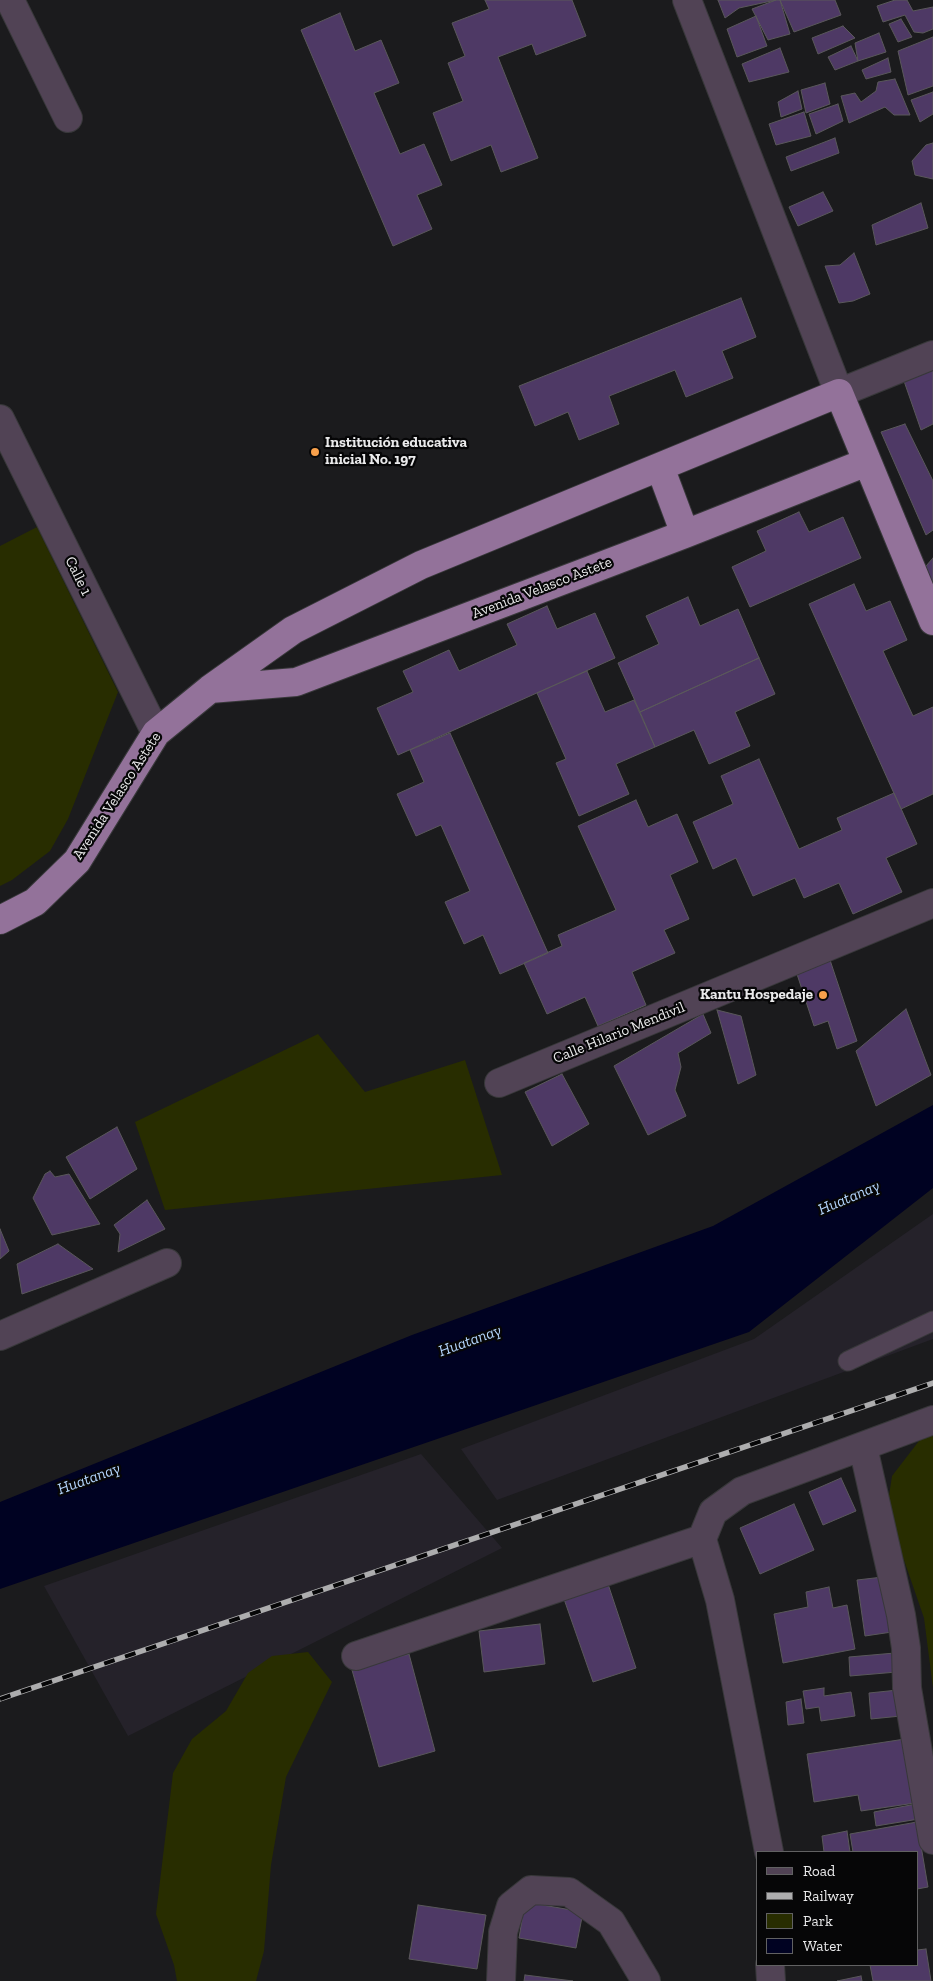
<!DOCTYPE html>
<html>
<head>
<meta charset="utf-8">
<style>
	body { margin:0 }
	#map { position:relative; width:933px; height:1981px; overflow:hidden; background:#1b1b1d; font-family:"Zilla Slab",serif }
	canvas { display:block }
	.legend { position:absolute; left:756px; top:1851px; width:162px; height:115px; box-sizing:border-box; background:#060607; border:1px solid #616162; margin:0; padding:6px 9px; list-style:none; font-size:15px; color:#eaeaeb }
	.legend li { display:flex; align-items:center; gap:10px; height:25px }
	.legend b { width:25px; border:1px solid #616162 }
</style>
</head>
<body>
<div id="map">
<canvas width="933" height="1981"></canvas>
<ul class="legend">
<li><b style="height:6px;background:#514355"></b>Road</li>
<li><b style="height:6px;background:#adadae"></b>Railway</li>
<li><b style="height:14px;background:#282d00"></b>Park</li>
<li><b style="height:14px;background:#000222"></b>Water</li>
</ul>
</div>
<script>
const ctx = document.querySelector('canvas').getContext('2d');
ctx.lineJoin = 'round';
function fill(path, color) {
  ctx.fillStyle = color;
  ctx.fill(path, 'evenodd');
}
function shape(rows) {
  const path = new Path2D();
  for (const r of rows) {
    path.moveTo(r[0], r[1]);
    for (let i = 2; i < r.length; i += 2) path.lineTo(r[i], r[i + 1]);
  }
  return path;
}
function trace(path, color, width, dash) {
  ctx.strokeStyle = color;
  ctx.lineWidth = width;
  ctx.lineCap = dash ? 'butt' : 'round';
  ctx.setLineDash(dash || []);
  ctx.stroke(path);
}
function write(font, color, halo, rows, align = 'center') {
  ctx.font = font + ' "Zilla Slab",serif';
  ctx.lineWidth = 4.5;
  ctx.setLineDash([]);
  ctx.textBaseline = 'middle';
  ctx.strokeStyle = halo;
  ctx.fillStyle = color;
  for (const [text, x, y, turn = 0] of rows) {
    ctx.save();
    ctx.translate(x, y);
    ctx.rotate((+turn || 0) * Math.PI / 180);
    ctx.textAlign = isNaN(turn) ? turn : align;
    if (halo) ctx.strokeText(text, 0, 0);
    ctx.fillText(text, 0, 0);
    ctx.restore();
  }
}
const built = shape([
	[933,1214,933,1339,497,1500,461,1449,754,1339],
	[421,1454,502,1548,128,1736,44,1586]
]);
const green = shape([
	[37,527,118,692,68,819,50,851,12,880,0,886,0,546],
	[318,1034,365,1092,465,1060,502,1175,165,1210,135,1122],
	[933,1434,933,1688,924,1618,895,1534,888,1502,892,1476,922,1437],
	[308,1652,332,1682,286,1777,271,1865,264,1951,256,1981,177,1981,174,1965,156,1914,173,1773,192,1739,226,1711,248,1673,272,1656]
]);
const water = shape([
	[933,1105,933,1188,749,1332,0,1589,0,1502,412,1335,713,1226]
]);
const building = shape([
	[485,0,572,0,586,36,536,55,532,44,498,57,538,158,501,172,491,145,451,161,433,113,463,101,448,63,465,56,452,23,489,9,485,0],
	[718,0,776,0,739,8,725,18,718,0],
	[776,0,780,0,790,34,768,40,752,9,776,0],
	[780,0,835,0,841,15,794,32,780,0],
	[895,0,907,0,913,11,933,7,933,29,923,33,914,32,905,15,883,22,877,6,895,0],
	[340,13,355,51,381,40,399,83,374,93,400,154,424,144,442,185,417,195,432,229,393,246,301,30,340,13],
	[756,16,767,46,737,57,727,29,756,16],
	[901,19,912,37,898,42,889,24,901,19],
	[843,26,855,38,818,54,812,38,843,26],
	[879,33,886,52,858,61,855,43,879,33],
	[933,37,933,86,908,95,898,51,933,37],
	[851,46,858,61,835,70,828,57,851,46],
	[780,48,789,72,749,82,742,64,780,48],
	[888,58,891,72,866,79,862,70,888,58],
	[895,79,910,115,894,115,885,107,849,123,841,96,855,93,861,102,876,91,878,82,895,79],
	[825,83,830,104,806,113,801,90,825,83],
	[798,91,802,109,781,117,778,102,798,91],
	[933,92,933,114,920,122,911,100,933,92],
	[838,104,843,121,816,134,809,114,838,104],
	[804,112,811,136,776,145,769,124,804,112],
	[835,138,839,153,791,171,786,157,835,138],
	[933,143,933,179,915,175,912,161,926,145,933,143],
	[823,192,833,211,798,226,789,207,823,192],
	[921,203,928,228,876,245,872,225,921,203],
	[854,253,870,294,853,301,839,303,825,266,840,265,854,253],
	[741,298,756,337,722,351,733,378,686,397,675,370,609,396,619,424,579,440,568,412,535,426,519,386,741,298],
	[933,367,933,424,921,430,904,381,933,367],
	[905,424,933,481,933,530,926,535,881,432,905,424],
	[799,512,809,532,843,517,861,558,750,607,732,567,766,551,757,531,799,512],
	[933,558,933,587,926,566,933,558],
	[854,584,866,611,890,601,907,640,883,651,913,716,933,707,933,794,901,809,809,604,854,584],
	[688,597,700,626,738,609,759,658,640,712,618,663,659,644,646,616,688,597],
	[547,606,557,629,595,613,615,658,398,755,377,708,413,692,403,671,449,650,459,671,517,645,507,624,547,606],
	[759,658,775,694,735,712,750,746,709,764,694,730,655,747,640,712,759,658],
	[587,671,605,712,634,700,655,747,616,764,629,794,579,816,556,763,566,759,537,693,587,671],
	[450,733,548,953,500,974,483,935,464,944,445,902,470,891,441,825,416,836,397,794,424,782,410,750,450,733],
	[759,759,799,849,842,830,837,818,894,793,917,844,886,858,902,892,853,914,839,883,804,898,795,878,753,896,736,858,713,869,693,822,733,804,721,776,759,759],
	[636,800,648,827,677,814,698,862,670,875,689,919,664,930,675,953,632,972,646,1005,598,1026,585,997,547,1014,524,963,562,946,558,935,616,910,578,826,636,800],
	[829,957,857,1041,837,1049,828,1021,814,1026,795,968,829,957],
	[906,1009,931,1075,876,1106,856,1051,906,1009],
	[717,1010,741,1016,756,1075,738,1084,717,1010],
	[703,1014,711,1033,678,1053,681,1067,675,1090,686,1116,648,1135,614,1066,703,1014],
	[562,1074,589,1124,552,1146,525,1092,562,1074],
	[117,1127,137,1169,90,1199,66,1157,117,1127],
	[50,1171,55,1177,69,1174,100,1224,52,1235,33,1198,45,1174,50,1171],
	[147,1200,165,1229,118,1252,120,1234,114,1225,147,1200],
	[0,1229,9,1251,0,1259,0,1229],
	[58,1244,93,1269,22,1294,17,1264,58,1244],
	[841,1478,856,1511,823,1525,809,1492,841,1478],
	[794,1504,814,1550,760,1574,740,1528,794,1504],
	[883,1577,892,1632,865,1636,857,1580,883,1577],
	[608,1584,636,1668,593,1682,564,1599,608,1584],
	[829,1587,833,1608,847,1605,855,1649,783,1663,774,1614,808,1607,806,1592,829,1587],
	[540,1624,545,1664,484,1672,479,1631,540,1624],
	[895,1653,897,1672,850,1676,849,1657,895,1653],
	[409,1654,435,1751,379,1767,352,1670,409,1654],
	[824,1688,824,1696,851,1692,855,1716,821,1721,819,1707,806,1709,803,1691,824,1688],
	[898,1690,901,1716,871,1719,869,1693,898,1690],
	[801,1699,804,1723,788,1725,786,1702,801,1699],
	[905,1739,915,1803,861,1811,858,1795,814,1802,807,1754,905,1739],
	[916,1804,919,1819,876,1826,874,1812,916,1804],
	[917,1822,928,1887,917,1889,917,1852,853,1852,850,1834,917,1822],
	[847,1831,850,1852,824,1852,822,1836,847,1831],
	[525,1902,583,1912,576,1948,519,1938,525,1902],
	[418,1905,486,1915,477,1969,409,1959,418,1905],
	[926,1949,931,1981,873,1981,870,1965,917,1965,917,1950,926,1949],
	[525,1975,573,1981,524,1981,525,1975],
	[861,1976,862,1981,837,1981,861,1976]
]);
const service = shape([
	[848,1361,933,1321]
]);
const minor = shape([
	[10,0,68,118],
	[687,0,839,393,933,355],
	[0,419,156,733],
	[499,1083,933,903],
	[0,1336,167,1263],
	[863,1447,901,1615,906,1648,907,1688,933,1840],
	[356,1656,702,1539],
	[769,1852,720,1600,702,1539,713,1512,742,1491,933,1420],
	[770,1965,771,1981],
	[501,1981,503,1932,511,1906,531,1890,569,1892,611,1922,646,1981]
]);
const trunk = shape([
	[660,467,685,534],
	[210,689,296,682,685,534,867,462],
	[0,920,35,902,77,861,156,733,210,689,293,630,421,565,839,393,933,621]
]);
const rail = shape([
	[0,1699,933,1383]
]);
const markers = [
	[315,452,5,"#f8a04b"],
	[823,995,5,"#f8a04b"]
];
const poiNames = [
	["Institución educativa",325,443],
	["inicial No. 197",325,460],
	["Kantu Hospedaje",813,995,"right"]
];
const streetNames = [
	["Calle 1",78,576,64],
	["Avenida Velasco Astete",542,588,-21],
	["Avenida Velasco Astete",117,796,-57],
	["Calle Hilario Mendivil",619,1033,-22]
];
const waterNames = [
	["Huatanay",849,1198,-23],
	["Huatanay",470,1341,-20],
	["Huatanay",89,1479,-20]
];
fill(built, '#25222a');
fill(green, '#282d00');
fill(water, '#000222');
fill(building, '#4e3965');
trace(building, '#5a585b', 1);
trace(service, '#38383a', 21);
trace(minor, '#38383a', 30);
trace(trunk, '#38383a', 30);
trace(service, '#514355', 19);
trace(minor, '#514355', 28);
trace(trunk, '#93729a', 28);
trace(rail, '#adadae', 5.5);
trace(rail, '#060607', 4, [11]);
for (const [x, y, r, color] of markers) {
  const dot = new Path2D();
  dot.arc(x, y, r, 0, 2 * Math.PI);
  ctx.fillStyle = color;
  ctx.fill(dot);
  trace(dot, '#060607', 2);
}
write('bold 15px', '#eaeaeb', '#060607', poiNames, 'left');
write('15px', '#eaeaeb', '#060607', streetNames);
write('italic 16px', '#b4d5fc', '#060607', waterNames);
</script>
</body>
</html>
